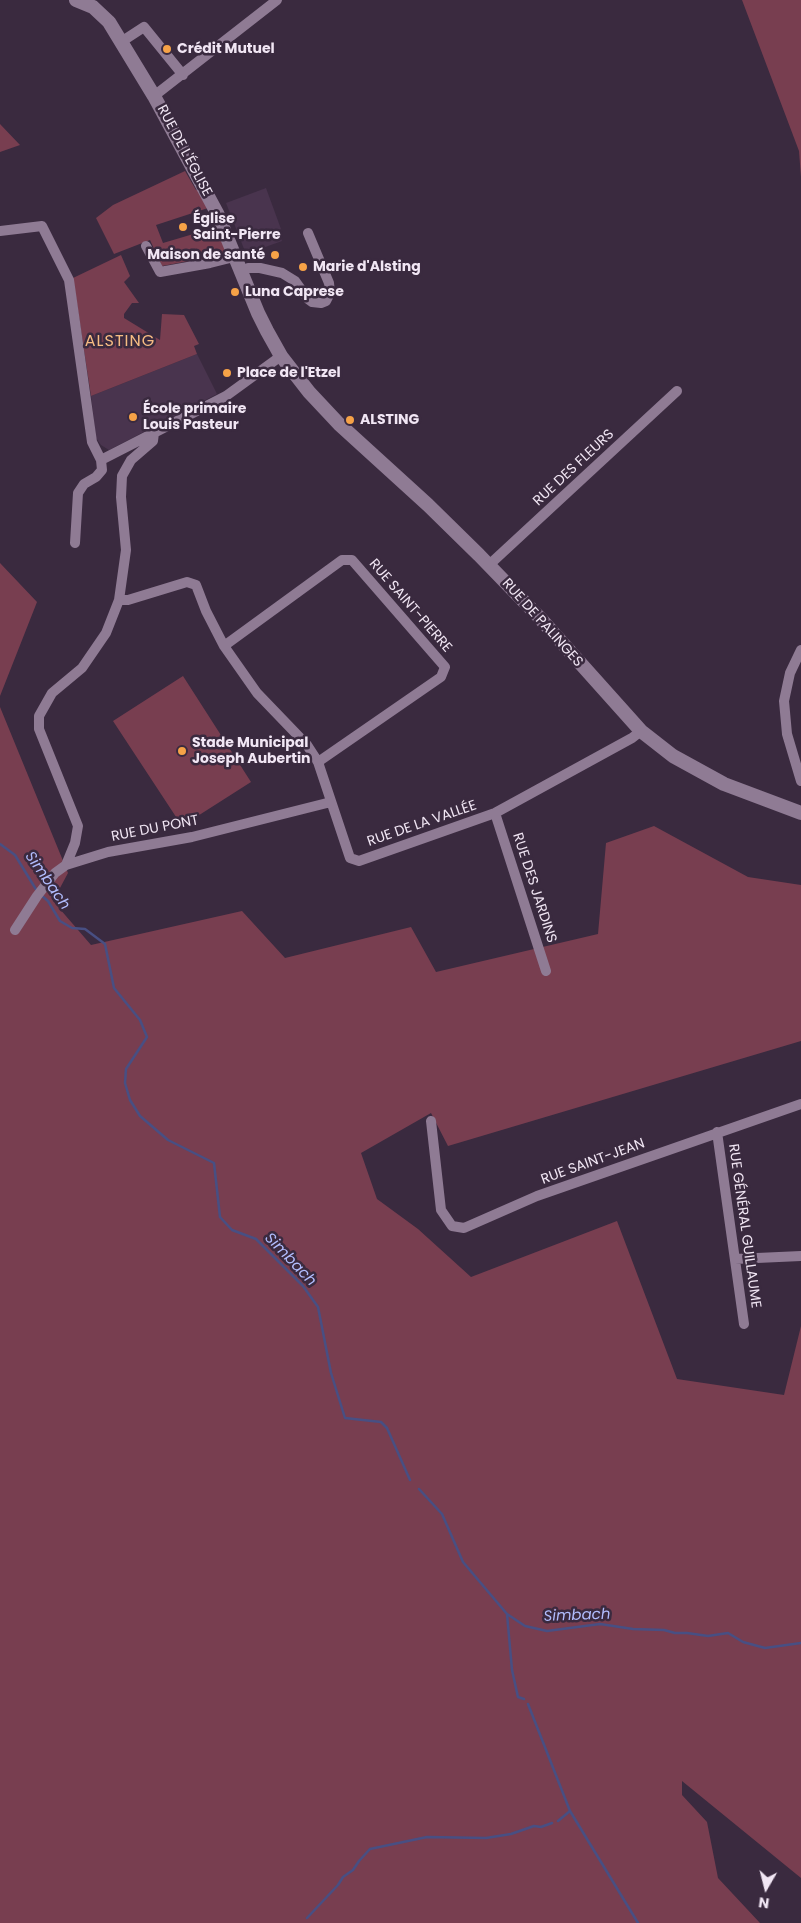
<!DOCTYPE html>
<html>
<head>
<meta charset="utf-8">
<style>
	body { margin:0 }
	#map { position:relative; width:801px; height:1923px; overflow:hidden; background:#3a2a3f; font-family:Poppins,sans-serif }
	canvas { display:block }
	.north { position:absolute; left:741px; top:1863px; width:50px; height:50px; -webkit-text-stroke:4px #3a2a3f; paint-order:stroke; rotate:188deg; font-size:14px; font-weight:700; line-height:20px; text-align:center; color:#f1e6f4 }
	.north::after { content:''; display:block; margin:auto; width:18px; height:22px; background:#f1e6f4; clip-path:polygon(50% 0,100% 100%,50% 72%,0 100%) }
</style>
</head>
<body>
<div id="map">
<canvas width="801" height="1923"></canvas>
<div class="north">N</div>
</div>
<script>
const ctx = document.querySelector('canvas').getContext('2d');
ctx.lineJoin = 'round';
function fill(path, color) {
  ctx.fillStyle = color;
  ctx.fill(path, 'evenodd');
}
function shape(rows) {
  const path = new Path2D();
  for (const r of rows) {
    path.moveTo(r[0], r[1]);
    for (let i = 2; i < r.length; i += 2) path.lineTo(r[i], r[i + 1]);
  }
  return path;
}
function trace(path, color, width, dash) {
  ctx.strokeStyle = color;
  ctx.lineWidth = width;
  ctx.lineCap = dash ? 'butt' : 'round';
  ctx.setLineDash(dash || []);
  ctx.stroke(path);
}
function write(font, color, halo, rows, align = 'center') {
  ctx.font = font + ' Poppins,sans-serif';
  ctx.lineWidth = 5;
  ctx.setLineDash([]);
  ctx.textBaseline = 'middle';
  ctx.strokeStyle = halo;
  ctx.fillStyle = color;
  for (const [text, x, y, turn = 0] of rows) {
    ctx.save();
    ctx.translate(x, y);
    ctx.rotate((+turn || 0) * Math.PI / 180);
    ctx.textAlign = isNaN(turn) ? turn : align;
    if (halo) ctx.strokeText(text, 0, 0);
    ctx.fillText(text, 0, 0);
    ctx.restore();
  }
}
const built = shape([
	[266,188,281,229,278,231,282,241,246,254,226,203],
	[197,354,217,394,109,450,101,445,96,438,91,396]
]);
const green = shape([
	[742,0,801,0,801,177,799,151],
	[0,124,20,145,0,152],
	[185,171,196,190,199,190,208,208,156,225,163,243,217,227,227,254,162,266,150,240,114,254,96,218,113,205],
	[121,255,130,276,124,282,139,303,132,303,124,314,124,318,160,340,162,314,184,315,199,344,194,346,197,354,91,396,73,278],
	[0,563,37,602,0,696],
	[183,676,251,782,182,826,113,721],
	[0,707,68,873,53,901,91,945,242,911,285,958,411,927,436,972,598,934,606,843,654,826,748,877,801,885,801,1041,448,1146,431,1113,361,1153,377,1199,418,1229,471,1277,617,1221,677,1379,784,1395,801,1326,801,1878,682,1781,682,1795,707,1822,718,1878,760,1923,0,1923]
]);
const stream = shape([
	[0,844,15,855,37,891],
	[41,895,48,901,60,921,72,928,85,929,105,944,114,988,140,1020,147,1037,126,1069,125,1083,130,1100,140,1116,168,1140,214,1163,220,1217,232,1230,256,1239,303,1286,318,1307,331,1373,345,1418,381,1422,387,1428,410,1480],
	[419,1489,442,1514,463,1562,507,1614,525,1626,547,1631,600,1624,633,1629,664,1630,675,1633,687,1633,708,1636,728,1633,743,1642,765,1648,801,1643],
	[507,1614,512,1670,518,1697,524,1699],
	[528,1704,570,1811,638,1923],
	[558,1821,570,1811],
	[307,1918,338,1885,343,1877,353,1870,359,1861,370,1849,427,1837,486,1838,511,1834,534,1826,541,1827,552,1823]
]);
const minor = shape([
	[121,42,144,27,183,75],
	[154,96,277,0],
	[0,231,42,226,69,280,92,442,101,460,102,470,96,477,84,484,78,493,75,543],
	[146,246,160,272,210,263,234,257],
	[241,272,248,268,260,268,282,273,295,281,308,299,312,302,321,303,326,301,330,293,329,283,308,233],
	[101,460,226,396,281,356],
	[489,565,677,391],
	[119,600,128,600,187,582,196,585,206,611,224,646,257,693,307,745,318,762,350,858,359,861,495,813,632,738,641,731],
	[224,646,342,560,352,560,445,667,441,677,318,762],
	[801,650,790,673,784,701,787,734,801,781],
	[495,813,546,971],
	[66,865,75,843,78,826,39,729,39,716,52,693,82,668,106,633,119,600,126,550,121,497,122,476,131,460,153,441,154,433],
	[15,930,37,896,55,873,66,865,108,852,192,837,331,802],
	[431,1121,441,1210,452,1226,464,1228,537,1196,801,1104],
	[717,1132,744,1324],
	[735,1259,801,1256]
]);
const secondary = shape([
	[76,0,93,7,109,22,154,96,217,213,258,313,267,331,281,356,309,392,339,424,428,505,479,555,539,617,641,731,673,756,724,784,801,813]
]);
const markers = [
	[167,49,5,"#f6a247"],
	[183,227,5,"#f6a247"],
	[275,255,5,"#f6a247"],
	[303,267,5,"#f6a247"],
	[235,292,5,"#f6a247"],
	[227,373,5,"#f6a247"],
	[133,417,5,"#f6a247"],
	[350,420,5,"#f6a247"],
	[182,751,5,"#f6a247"]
];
const poiNames = [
	["Crédit Mutuel",177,49],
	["Église",193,219],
	["Saint-Pierre",193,235],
	["Maison de santé",265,255,"right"],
	["Marie d'Alsting",313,267],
	["Luna Caprese",245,292],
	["Place de l'Etzel",237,373],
	["École primaire",143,409],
	["Louis Pasteur",143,425],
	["ALSTING",360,420],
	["Stade Municipal",192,743],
	["Joseph Aubertin",192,759]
];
const streetNames = [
	["RUE DE L'ÉGLISE",184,151,62],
	["RUE DES FLEURS",574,468,-43],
	["RUE SAINT-PIERRE",410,606,49],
	["RUE DE PALINGES",542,623,48],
	["RUE DE LA VALLÉE",422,824,-19],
	["RUE DU PONT",155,829,-11],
	["RUE DES JARDINS",534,888,72],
	["RUE SAINT-JEAN",593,1162,-20],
	["RUE GÉNÉRAL GUILLAUME",744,1226,82]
];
const waterNames = [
	["Simbach",47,881,55],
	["Simbach",290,1260,46],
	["Simbach",577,1616,-2]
];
const quarterNames = [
	["ALSTING",120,342]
];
fill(built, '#49344e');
fill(green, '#783e50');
trace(stream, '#484f83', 2.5);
trace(minor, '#8f7b94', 10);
trace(secondary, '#8f7b94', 14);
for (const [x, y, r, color] of markers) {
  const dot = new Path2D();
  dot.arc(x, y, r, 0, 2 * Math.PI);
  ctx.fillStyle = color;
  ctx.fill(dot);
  trace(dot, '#3a2a3f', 2);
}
write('bold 14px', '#f1e6f4', '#3a2a3f', poiNames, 'left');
write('14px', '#f1e6f4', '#3a2a3f', streetNames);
write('italic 15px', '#b1bcfd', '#3a2a3f', waterNames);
ctx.letterSpacing = '1px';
write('16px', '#f7bc83', '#3a2a3f', quarterNames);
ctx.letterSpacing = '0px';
</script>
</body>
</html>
